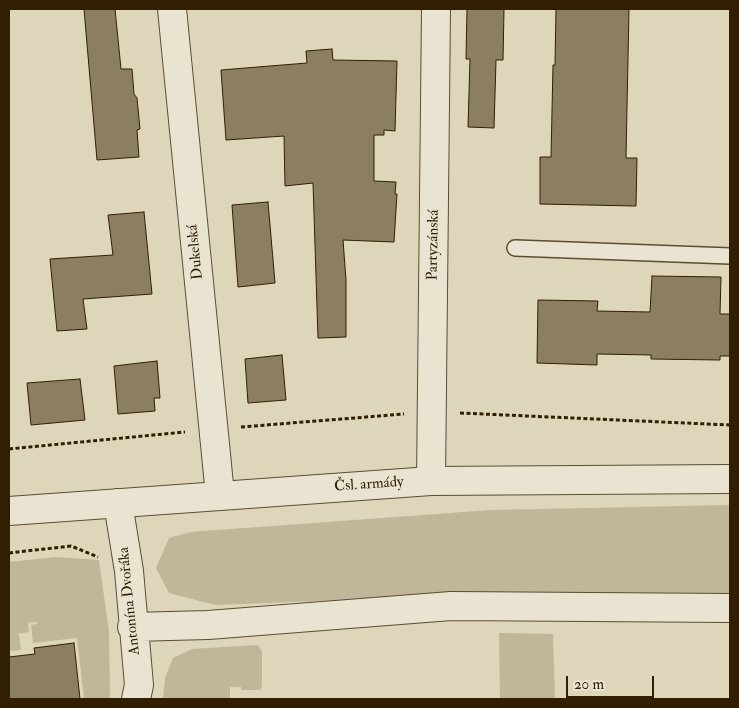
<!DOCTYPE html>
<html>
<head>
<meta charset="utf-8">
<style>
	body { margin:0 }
	#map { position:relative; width:739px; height:708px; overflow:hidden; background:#ddd6ba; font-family:"IM FELL Double Pica",serif }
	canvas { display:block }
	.frame { position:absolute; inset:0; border:10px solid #321e02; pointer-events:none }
	.scale { position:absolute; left:566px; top:676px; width:88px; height:22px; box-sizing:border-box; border:2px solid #321e02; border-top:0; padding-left:6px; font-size:15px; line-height:18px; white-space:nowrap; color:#321e02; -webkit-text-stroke:4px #e9e4d2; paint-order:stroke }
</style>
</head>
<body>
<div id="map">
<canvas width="739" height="708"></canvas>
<div class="frame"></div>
<div class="scale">20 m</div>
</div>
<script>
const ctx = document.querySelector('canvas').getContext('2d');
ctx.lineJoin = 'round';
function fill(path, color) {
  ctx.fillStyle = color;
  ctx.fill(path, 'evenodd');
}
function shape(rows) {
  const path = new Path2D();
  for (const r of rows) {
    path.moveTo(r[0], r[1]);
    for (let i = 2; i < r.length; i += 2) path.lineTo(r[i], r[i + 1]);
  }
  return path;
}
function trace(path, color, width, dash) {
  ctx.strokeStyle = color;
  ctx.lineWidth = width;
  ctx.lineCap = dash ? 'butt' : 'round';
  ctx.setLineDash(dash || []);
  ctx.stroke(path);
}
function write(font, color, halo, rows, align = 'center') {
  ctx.font = font + ' "IM FELL Double Pica",serif';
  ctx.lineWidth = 4.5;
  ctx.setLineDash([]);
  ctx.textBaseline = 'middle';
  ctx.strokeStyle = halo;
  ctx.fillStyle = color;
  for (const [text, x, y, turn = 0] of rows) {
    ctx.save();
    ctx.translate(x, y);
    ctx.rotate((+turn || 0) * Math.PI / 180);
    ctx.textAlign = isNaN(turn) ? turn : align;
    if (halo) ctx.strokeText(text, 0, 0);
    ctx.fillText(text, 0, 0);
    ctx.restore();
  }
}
const green = shape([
	[730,505,730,597,453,596,215,605,169,593,156,568,169,538,190,532,491,510],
	[55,557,99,560,109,632,110,699,84,699,77,638,33,643,31,625,37,624,37,622,28,623,29,632,17,634,19,635,21,650,9,651,9,562],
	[499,633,553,634,555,699,500,699],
	[255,645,259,646,262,652,262,687,260,690,241,690,241,687,230,687,230,699,163,699,165,678,173,658,192,649]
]);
const building = shape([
	[84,9,115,9,121,69,132,69,134,94,137,98,140,129,137,130,139,157,97,160,84,9],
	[467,9,504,9,503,60,496,60,494,128,468,127,470,59,466,59,467,9],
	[556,9,629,9,626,158,637,158,636,206,540,204,540,157,551,157,553,65,555,65,556,9],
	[332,49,333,60,397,61,395,131,384,130,384,135,374,135,374,181,396,182,395,194,397,194,394,242,343,240,346,280,346,337,318,338,313,183,285,186,284,136,226,140,221,70,307,63,306,51,332,49],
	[268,202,275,283,238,287,232,205,268,202],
	[144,212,152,294,83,299,87,329,57,331,50,259,113,255,108,215,144,212],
	[652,276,721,277,720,314,730,314,730,356,720,356,720,360,651,359,651,355,597,354,597,365,537,363,538,300,598,301,597,311,650,312,652,276],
	[282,355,286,400,248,403,245,359,282,355],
	[157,361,160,398,154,398,155,411,118,414,114,366,157,361],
	[80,379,85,420,31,425,27,383,80,379],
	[74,643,80,699,9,699,9,657,35,654,34,648,74,643]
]);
const path = shape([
	[460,413,730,425],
	[241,427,404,414],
	[9,449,185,432],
	[9,553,71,546,98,557]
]);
const service = shape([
	[515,248,730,256]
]);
const minor = shape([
	[172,9,220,495],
	[431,481,436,9],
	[118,503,129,571,139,685,136,699],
	[132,627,208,625,451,606,730,608]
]);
const tertiary = shape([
	[9,511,431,481,730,479]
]);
const streetNames = [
	["Partyzánská",434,245,-89],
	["Dukelská",196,252,-96],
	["Čsl. armády",369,485,-4],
	["Antonína Dvořáka",130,601,-96]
];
fill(green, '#c0b79b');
fill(building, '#8b7e62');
trace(building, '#321e02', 1);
trace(service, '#5d4c30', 18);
trace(minor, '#5d4c30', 30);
trace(tertiary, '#5d4c30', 30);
trace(path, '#321e02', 3, [4, 2.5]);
trace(service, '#e9e4d2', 15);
trace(minor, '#e9e4d2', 28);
trace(tertiary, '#e9e4d2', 28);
write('15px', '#321e02', '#e9e4d2', streetNames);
</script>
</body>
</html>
